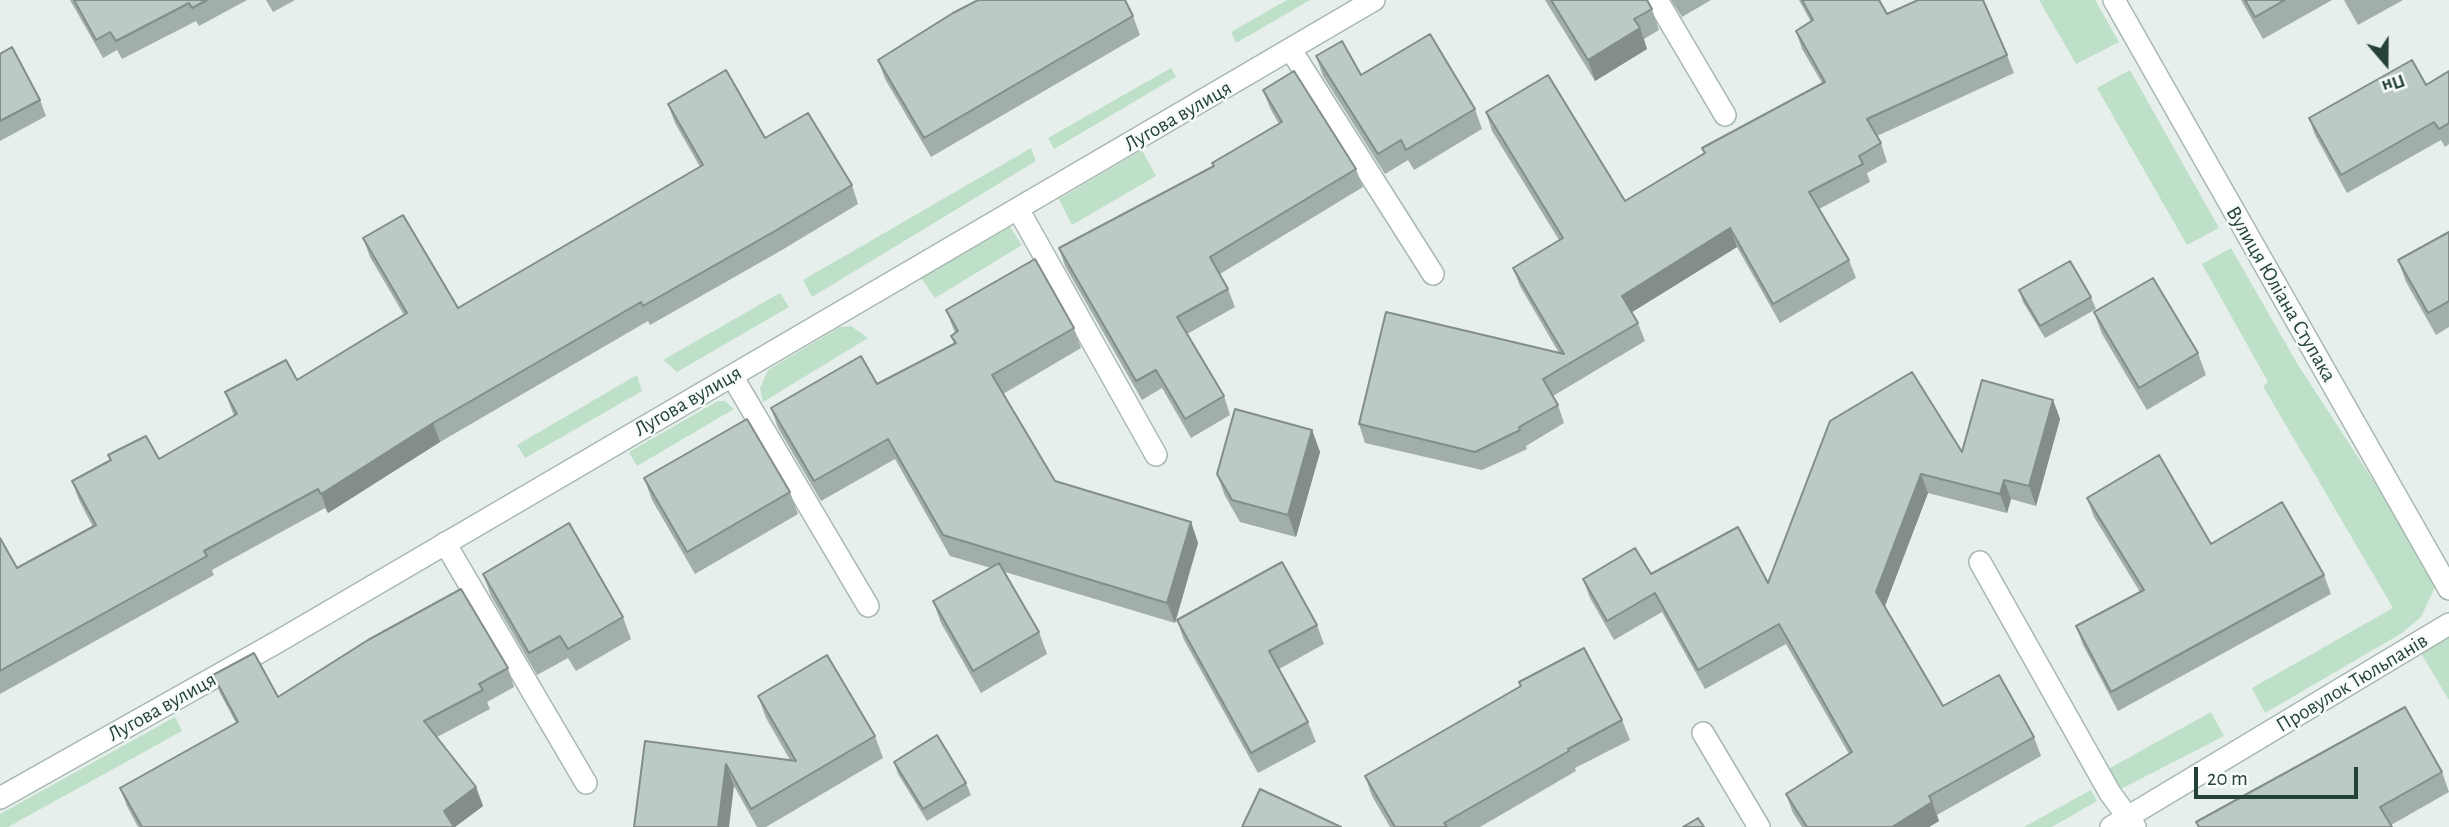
<!DOCTYPE html>
<html>
<head>
<meta charset="utf-8">
<style>
	body { margin:0 }
	#map { position:relative; width:2449px; height:827px; overflow:hidden; background:#e6efeb; font-family:"Alegreya Sans",sans-serif }
	canvas { display:block }
	.north { position:absolute; left:2351px; top:28px; width:70px; height:70px; -webkit-text-stroke:5px #f7fbf9; paint-order:stroke; rotate:160deg; font-size:19px; font-weight:700; line-height:28px; text-align:center; color:#24423a }
	.north::after { content:''; display:block; margin:auto; width:24px; height:32px; background:#24423a; clip-path:polygon(50% 0,100% 100%,50% 72%,0 100%) }
	.scale { position:absolute; left:2194px; top:767px; width:164px; height:32px; box-sizing:border-box; border:4px solid #24423a; border-top:0; padding-left:9px; font-size:21px; line-height:24px; white-space:nowrap; color:#24423a; -webkit-text-stroke:5px #f7fbf9; paint-order:stroke }
</style>
</head>
<body>
<div id="map">
<canvas width="2449" height="827"></canvas>
<div class="north">Пн</div>
<div class="scale">20 m</div>
</div>
<script>
const ctx = document.querySelector('canvas').getContext('2d');
ctx.lineJoin = 'round';
function fill(path, color) {
  ctx.fillStyle = color;
  ctx.fill(path, 'evenodd');
}
function shape(rows) {
  const path = new Path2D();
  for (const r of rows) {
    path.moveTo(r[0], r[1]);
    for (let i = 2; i < r.length; i += 2) path.lineTo(r[i], r[i + 1]);
  }
  return path;
}
function trace(path, color, width, dash) {
  ctx.strokeStyle = color;
  ctx.lineWidth = width;
  ctx.lineCap = dash ? 'butt' : 'round';
  ctx.setLineDash(dash || []);
  ctx.stroke(path);
}
function write(font, color, halo, rows, align = 'center') {
  ctx.font = font + ' "Alegreya Sans",sans-serif';
  ctx.lineWidth = 5;
  ctx.setLineDash([]);
  ctx.textBaseline = 'middle';
  ctx.strokeStyle = halo;
  ctx.fillStyle = color;
  for (const [text, x, y, turn = 0] of rows) {
    ctx.save();
    ctx.translate(x, y);
    ctx.rotate((+turn || 0) * Math.PI / 180);
    ctx.textAlign = isNaN(turn) ? turn : align;
    if (halo) ctx.strokeText(text, 0, 0);
    ctx.fillText(text, 0, 0);
    ctx.restore();
  }
}
const green = shape([
	[1287,0,1310,0,1236,43,1231,32],
	[2039,0,2095,0,2119,42,2076,64],
	[1171,68,1176,77,1054,149,1048,138],
	[2130,70,2219,228,2187,245,2097,88],
	[1031,148,1036,161,812,297,803,280],
	[1142,150,1156,176,1072,225,1059,199],
	[1010,227,1022,245,935,298,921,278],
	[2231,248,2298,365,2434,574,2436,585,2421,617,2402,633,2265,713,2252,688,2393,608,2263,386,2268,382,2202,264],
	[780,293,789,307,677,372,663,360],
	[851,326,868,338,763,402,760,388,768,370,840,327],
	[637,375,642,391,525,458,517,445],
	[718,401,725,401,734,409,637,466,629,452],
	[2449,627,2449,700,2419,650],
	[2211,712,2224,736,2119,790,2108,769],
	[175,717,182,731,8,827,0,827,0,814],
	[2091,790,2097,801,2052,827,2024,827]
]);
const service = shape([
	[1657,0,1725,115],
	[1291,50,1433,274],
	[1018,209,1156,455],
	[732,376,868,606],
	[445,543,586,783],
	[1980,562,2110,793,2135,827],
	[1703,733,1759,827]
]);
const minor = shape([
	[2114,0,2449,589],
	[0,798,279,641,1374,0],
	[2111,827,2449,624]
]);
const wall = shape([
	[70,0,247,0,199,26,196,21,122,59,117,50,103,58],
	[266,0,295,0,273,12],
	[1545,0,1647,0,1652,9,1659,30,1644,39,1647,49,1595,81],
	[1671,0,1711,0,1682,17],
	[1799,0,1879,0,1887,14,2007,55,2014,73,1877,136,1881,143,1887,162,1867,173,1870,182,1819,209,1849,260,1856,278,1780,323,1737,247,1632,312,1638,323,1645,341,1553,396,1558,405,1564,423,1526,446,1527,449,1482,470,1365,443,1359,424,1559,353,1520,286,1513,268,1559,240,1492,131,1486,112,1625,201,1704,153,1702,148,1822,83,1802,49,1796,31,1811,22],
	[2241,0,2332,0,2263,39],
	[2344,0,2403,0,2358,25],
	[1133,16,1140,35,931,157,885,79,878,60],
	[0,54,40,100,46,116,0,141],
	[1316,56,1361,75,1475,109,1482,129,1414,170,1408,160,1385,174,1323,76],
	[2449,71,2449,144,2445,147,2441,140,2347,193,2315,135,2309,118,2426,85],
	[1263,90,1356,169,1363,187,1220,274,1228,289,1235,307,1187,334,1224,396,1230,415,1191,438,1162,388,1142,400,1065,266,1059,248,1214,167,1212,163,1279,124,1270,108],
	[668,104,765,138,852,185,858,204,782,250,650,325,648,321,440,442,328,513,325,508,212,570,214,575,0,694,0,538,17,568,93,527,79,500,72,481,111,461,108,455,159,459,234,416,225,392,297,380,404,315,370,257,363,238,458,308,700,167,675,123],
	[2449,232,2449,327,2436,335,2406,282,2398,260],
	[2019,290,2091,297,2096,309,2045,338,2023,302],
	[946,310,1074,328,1081,348,1003,394,1055,481,1191,522,1198,543,1175,623,1005,572,1039,632,1047,654,981,693,941,623,933,601,991,568,950,556,895,459,821,501,778,428,771,408,877,384,954,344,951,336,955,333],
	[2094,312,2198,353,2206,375,2147,410,2102,334],
	[2053,400,2060,419,2036,506,2011,499,2007,513,1928,493,1885,606,1943,706,2034,737,2041,756,1937,815,1939,821,1929,827,1802,827,1793,813,1786,794,1849,754,1786,644,1705,689,1662,612,1614,640,1590,598,1583,579,1651,574,1768,583,1830,421,1962,452],
	[1312,430,1320,452,1296,537,1240,522,1225,496,1217,474],
	[644,478,790,492,798,514,695,574,652,500],
	[2087,498,2211,544,2324,575,2331,594,2118,711,2083,645,2076,626,2140,592,2094,517],
	[483,574,623,617,631,639,576,671,568,658,537,675,491,596],
	[1177,620,1317,625,1324,644,1279,669,1308,722,1316,742,1258,773,1184,640],
	[508,668,514,687,487,702,490,709,437,737,476,787,483,806,455,827,138,827,127,806,120,788,236,723,220,693,213,675,278,697],
	[1519,682,1622,720,1630,740,1575,768,1576,771,1480,827,1390,827,1372,796,1365,776,1521,687],
	[758,696,875,736,883,758,766,827,757,827,734,786,645,741,790,760,766,718],
	[894,762,966,783,971,795,927,821,898,774],
	[2442,772,2449,792,2391,825,2392,827,2198,827,2196,822]
]);
const shadedWall = shape([
	[1640,28,1647,49,1595,81,1588,60],
	[1730,228,1737,247,1629,314,1622,296],
	[2053,400,2060,419,2036,506,2029,486],
	[433,423,440,442,328,513,321,494],
	[1312,430,1320,452,1296,537,1288,515],
	[1921,474,1928,493,1883,611,1876,592],
	[2004,480,2011,499,2007,513,2000,494],
	[1191,522,1198,543,1175,623,1167,603],
	[726,764,734,786,729,827,718,827],
	[476,787,483,806,455,827,450,827,444,811],
	[1932,802,1939,821,1929,827,1892,827]
]);
const building = shape([
	[74,0,207,0,192,8,189,3,116,41,110,32,96,40,74,0],
	[978,0,1125,0,1133,16,924,138,878,60,953,13,978,0],
	[1551,0,1647,0,1652,9,1634,19,1640,28,1588,60,1551,0],
	[1802,0,1879,0,1887,14,1918,0,1983,0,2007,55,1867,119,1881,143,1859,156,1863,164,1809,192,1849,260,1773,304,1730,228,1622,296,1638,323,1543,379,1558,405,1519,427,1520,430,1475,452,1359,424,1386,312,1564,354,1513,268,1563,238,1486,112,1548,75,1625,201,1705,153,1702,148,1825,82,1796,31,1813,20,1802,0],
	[2245,0,2285,0,2255,17,2245,0],
	[1430,34,1475,109,1406,150,1401,140,1378,154,1316,56,1342,41,1361,75,1430,34],
	[12,47,40,100,0,121,0,54,12,47],
	[2412,60,2426,85,2449,71,2449,123,2439,129,2434,122,2341,175,2309,118,2412,60],
	[726,70,765,138,808,113,852,185,775,231,643,306,641,302,433,423,321,494,318,489,204,551,207,556,0,671,0,538,17,568,96,525,72,481,111,460,108,455,146,436,159,459,237,414,225,392,286,360,297,380,407,313,363,238,403,215,458,308,703,165,668,104,726,70],
	[1294,71,1356,169,1210,257,1228,289,1177,317,1224,396,1185,419,1156,370,1136,381,1059,248,1214,166,1212,163,1282,122,1263,90,1294,71],
	[2449,232,2449,301,2428,313,2398,260,2449,232],
	[1035,259,1074,328,992,375,1055,481,1191,522,1167,603,943,535,888,439,814,481,771,408,861,356,877,384,956,343,951,336,958,331,946,310,1035,259],
	[2070,261,2091,297,2040,326,2019,290,2070,261],
	[2153,278,2198,353,2139,388,2094,312,2153,278],
	[1912,372,1962,452,1982,380,2053,400,2029,486,2004,480,2000,494,1921,474,1876,592,1943,706,1999,675,2034,737,1929,796,1932,802,1892,827,1807,827,1786,794,1852,752,1779,624,1698,670,1655,593,1607,621,1583,579,1635,548,1651,574,1738,527,1768,583,1830,421,1912,372],
	[1235,409,1312,430,1288,515,1232,500,1217,474,1235,409],
	[747,419,790,492,687,552,644,478,747,419],
	[2159,455,2211,544,2282,502,2324,575,2111,692,2076,626,2144,590,2087,498,2159,455],
	[569,523,623,617,568,649,560,636,529,653,483,574,569,523],
	[1282,562,1317,625,1269,651,1308,722,1251,753,1177,620,1282,562],
	[999,563,1039,632,973,671,933,601,999,563],
	[461,589,508,668,479,684,483,690,424,721,476,787,444,811,454,827,142,827,120,788,238,722,213,675,254,653,278,697,368,640,461,589],
	[1584,648,1622,720,1568,749,1569,751,1444,823,1447,827,1395,827,1365,776,1521,686,1519,682,1584,648],
	[827,655,875,736,751,809,726,764,718,827,634,827,645,741,796,761,758,696,827,655],
	[2405,707,2442,772,2380,807,2392,827,2199,827,2196,822,2405,707],
	[937,735,966,783,923,809,894,762,937,735],
	[1260,789,1341,827,1242,827,1260,789],
	[1698,818,1704,827,1683,827,1698,818]
]);
const streetNames = [
	["Лугова вулиця",1178,116,-30],
	["Вулиця Юліана Ступака",2281,294,60],
	["Лугова вулиця",688,401,-30],
	["Провулок Тюльпанів",2352,683,-31],
	["Лугова вулиця",162,707,-29]
];
fill(green, '#bfe0c8');
trace(service, '#a8b8b2', 24);
trace(minor, '#a8b8b2', 24);
trace(service, '#fff', 21);
trace(minor, '#fff', 21);
fill(wall, '#a1aea9');
fill(shadedWall, '#838d89');
fill(building, '#bbcac4');
trace(building, '#838d89', 2);
write('21px', '#24423a', '#f7fbf9', streetNames);
</script>
</body>
</html>
